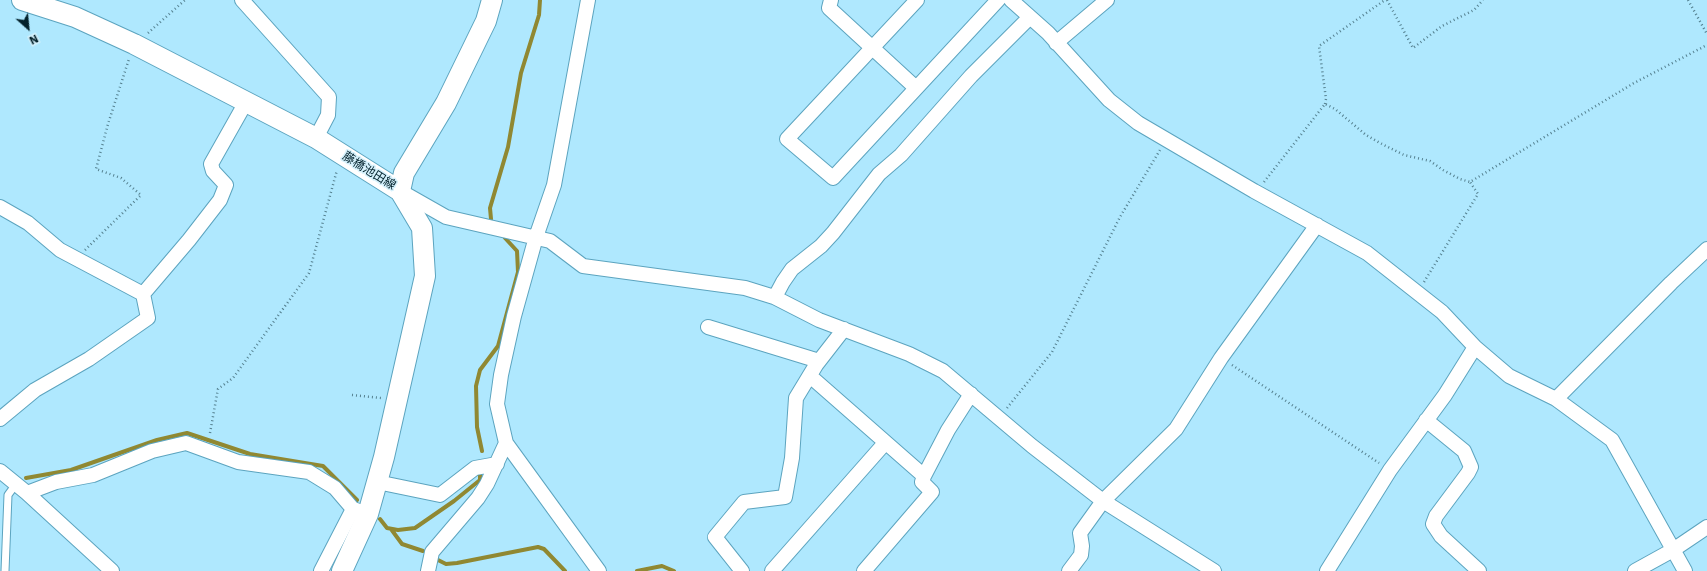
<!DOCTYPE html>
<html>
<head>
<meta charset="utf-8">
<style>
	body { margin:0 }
	#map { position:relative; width:1707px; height:571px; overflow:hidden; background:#afe8fe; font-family:"Work Sans",sans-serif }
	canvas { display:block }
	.north { position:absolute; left:8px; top:8px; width:40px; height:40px; -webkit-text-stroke:3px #d4f0fb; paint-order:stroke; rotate:153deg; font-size:11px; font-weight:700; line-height:16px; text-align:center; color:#02212b }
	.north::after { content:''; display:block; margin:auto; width:14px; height:18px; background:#02212b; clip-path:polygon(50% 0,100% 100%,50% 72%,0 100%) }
</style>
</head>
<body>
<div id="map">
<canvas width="1707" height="571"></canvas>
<div class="north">N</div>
</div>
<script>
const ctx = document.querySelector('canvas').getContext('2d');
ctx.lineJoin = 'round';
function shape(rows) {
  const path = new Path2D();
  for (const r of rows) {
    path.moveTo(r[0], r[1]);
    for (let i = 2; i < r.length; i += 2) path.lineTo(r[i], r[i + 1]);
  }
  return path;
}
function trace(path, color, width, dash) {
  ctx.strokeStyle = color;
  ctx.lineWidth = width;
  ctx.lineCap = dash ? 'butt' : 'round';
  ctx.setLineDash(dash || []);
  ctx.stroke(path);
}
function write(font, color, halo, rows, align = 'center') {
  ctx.font = font + ' "Work Sans","Noto Sans JP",sans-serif';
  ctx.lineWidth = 3;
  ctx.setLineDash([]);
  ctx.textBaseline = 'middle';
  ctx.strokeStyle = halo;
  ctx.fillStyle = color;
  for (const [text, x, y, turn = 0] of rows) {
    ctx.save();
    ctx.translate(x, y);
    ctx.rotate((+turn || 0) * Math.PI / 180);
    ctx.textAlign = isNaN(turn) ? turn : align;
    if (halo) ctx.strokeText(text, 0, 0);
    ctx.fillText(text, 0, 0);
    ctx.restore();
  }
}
const stream = shape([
	[491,219,490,208,508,147,521,73,539,15,540,0],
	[482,451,477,427,476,386,480,370,498,346,518,272,517,251,505,238],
	[26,478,71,470,157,440,187,433,250,454,323,466,357,500],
	[380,519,387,528,398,530,415,528,454,501,480,480,480,474],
	[391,529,402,544,423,551],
	[436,559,446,564,457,563,538,547,544,549,565,571],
	[637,571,662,566,674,571]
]);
const path = shape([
	[1387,0,1413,48,1442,26,1474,10,1483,0],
	[1688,0,1707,34],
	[148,33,185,0],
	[1325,104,1326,99,1319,46,1385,0],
	[1264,182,1325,104,1335,109,1366,135,1380,143,1404,155,1430,161,1443,170,1460,179,1470,182,1634,83,1707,45],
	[85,250,141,195,121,178,96,169,108,124,129,59],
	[1424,282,1478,194,1470,182],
	[1232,365,1379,463],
	[352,395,381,398],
	[1007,408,1052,352,1120,217,1160,150],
	[210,433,218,389,233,378,309,273,337,170]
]);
const lane = shape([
	[5,571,8,495,16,484]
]);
const street = shape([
	[242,0,329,97,328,115,316,138],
	[588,0,554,185,536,237,514,316,501,375,497,404,506,443,599,571],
	[831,0,829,8,916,88],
	[917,0,787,139,833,178,998,0],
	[1011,0,1048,33,1109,100,1138,123,1254,191,1367,253,1442,312,1475,347,1509,376,1556,399,1612,440,1685,571],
	[1056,43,1107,0],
	[402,192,446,217,550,241,583,266,745,288,774,297,819,320,909,354,943,371,1032,446,1103,501,1214,571],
	[0,207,28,223,60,250,143,294,148,318,89,359,35,390,0,419],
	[143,294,189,240,220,200,226,185,213,171,211,164,246,102],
	[775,297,783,282,792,269,821,246,833,233,879,174,901,155,971,76,1030,17],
	[708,327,819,361],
	[810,376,924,476],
	[1556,399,1671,283,1707,249],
	[1426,420,1464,451,1471,467,1468,473,1436,516,1433,524,1441,536,1479,571],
	[0,471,27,493,56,482,93,475,152,451,186,443,238,462,309,472,335,488,353,509,368,514],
	[377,482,440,495,475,468,497,464],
	[27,493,112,571],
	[321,571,353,509],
	[428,571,432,552,478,498,487,484,506,443],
	[742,571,715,537,744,502,785,497,792,458,796,398,816,365,844,329],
	[772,571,885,443],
	[864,571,932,492,922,482,924,476,948,430,971,394],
	[1069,571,1081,555,1082,546,1080,533,1103,501,1176,429,1221,358,1317,225],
	[1327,571,1390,470,1445,395,1475,347],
	[1635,571,1673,550,1707,527]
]);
const secondary = shape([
	[22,0,75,17,134,44,316,138,400,191,422,228,425,276,384,457,368,514,342,571],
	[400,191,404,173,446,103,486,21,492,0]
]);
const streetNames = [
	["藤橋池田線",369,171,32]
];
trace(stream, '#908832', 4);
trace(lane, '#5ca4bf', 9);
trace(street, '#5ca4bf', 16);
trace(secondary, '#5ca4bf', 22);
trace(path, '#558190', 2.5, [1, 3]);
trace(lane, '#fff', 7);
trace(street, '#fff', 14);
trace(secondary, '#fff', 20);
write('12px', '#02212b', '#d4f0fb', streetNames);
</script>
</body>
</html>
